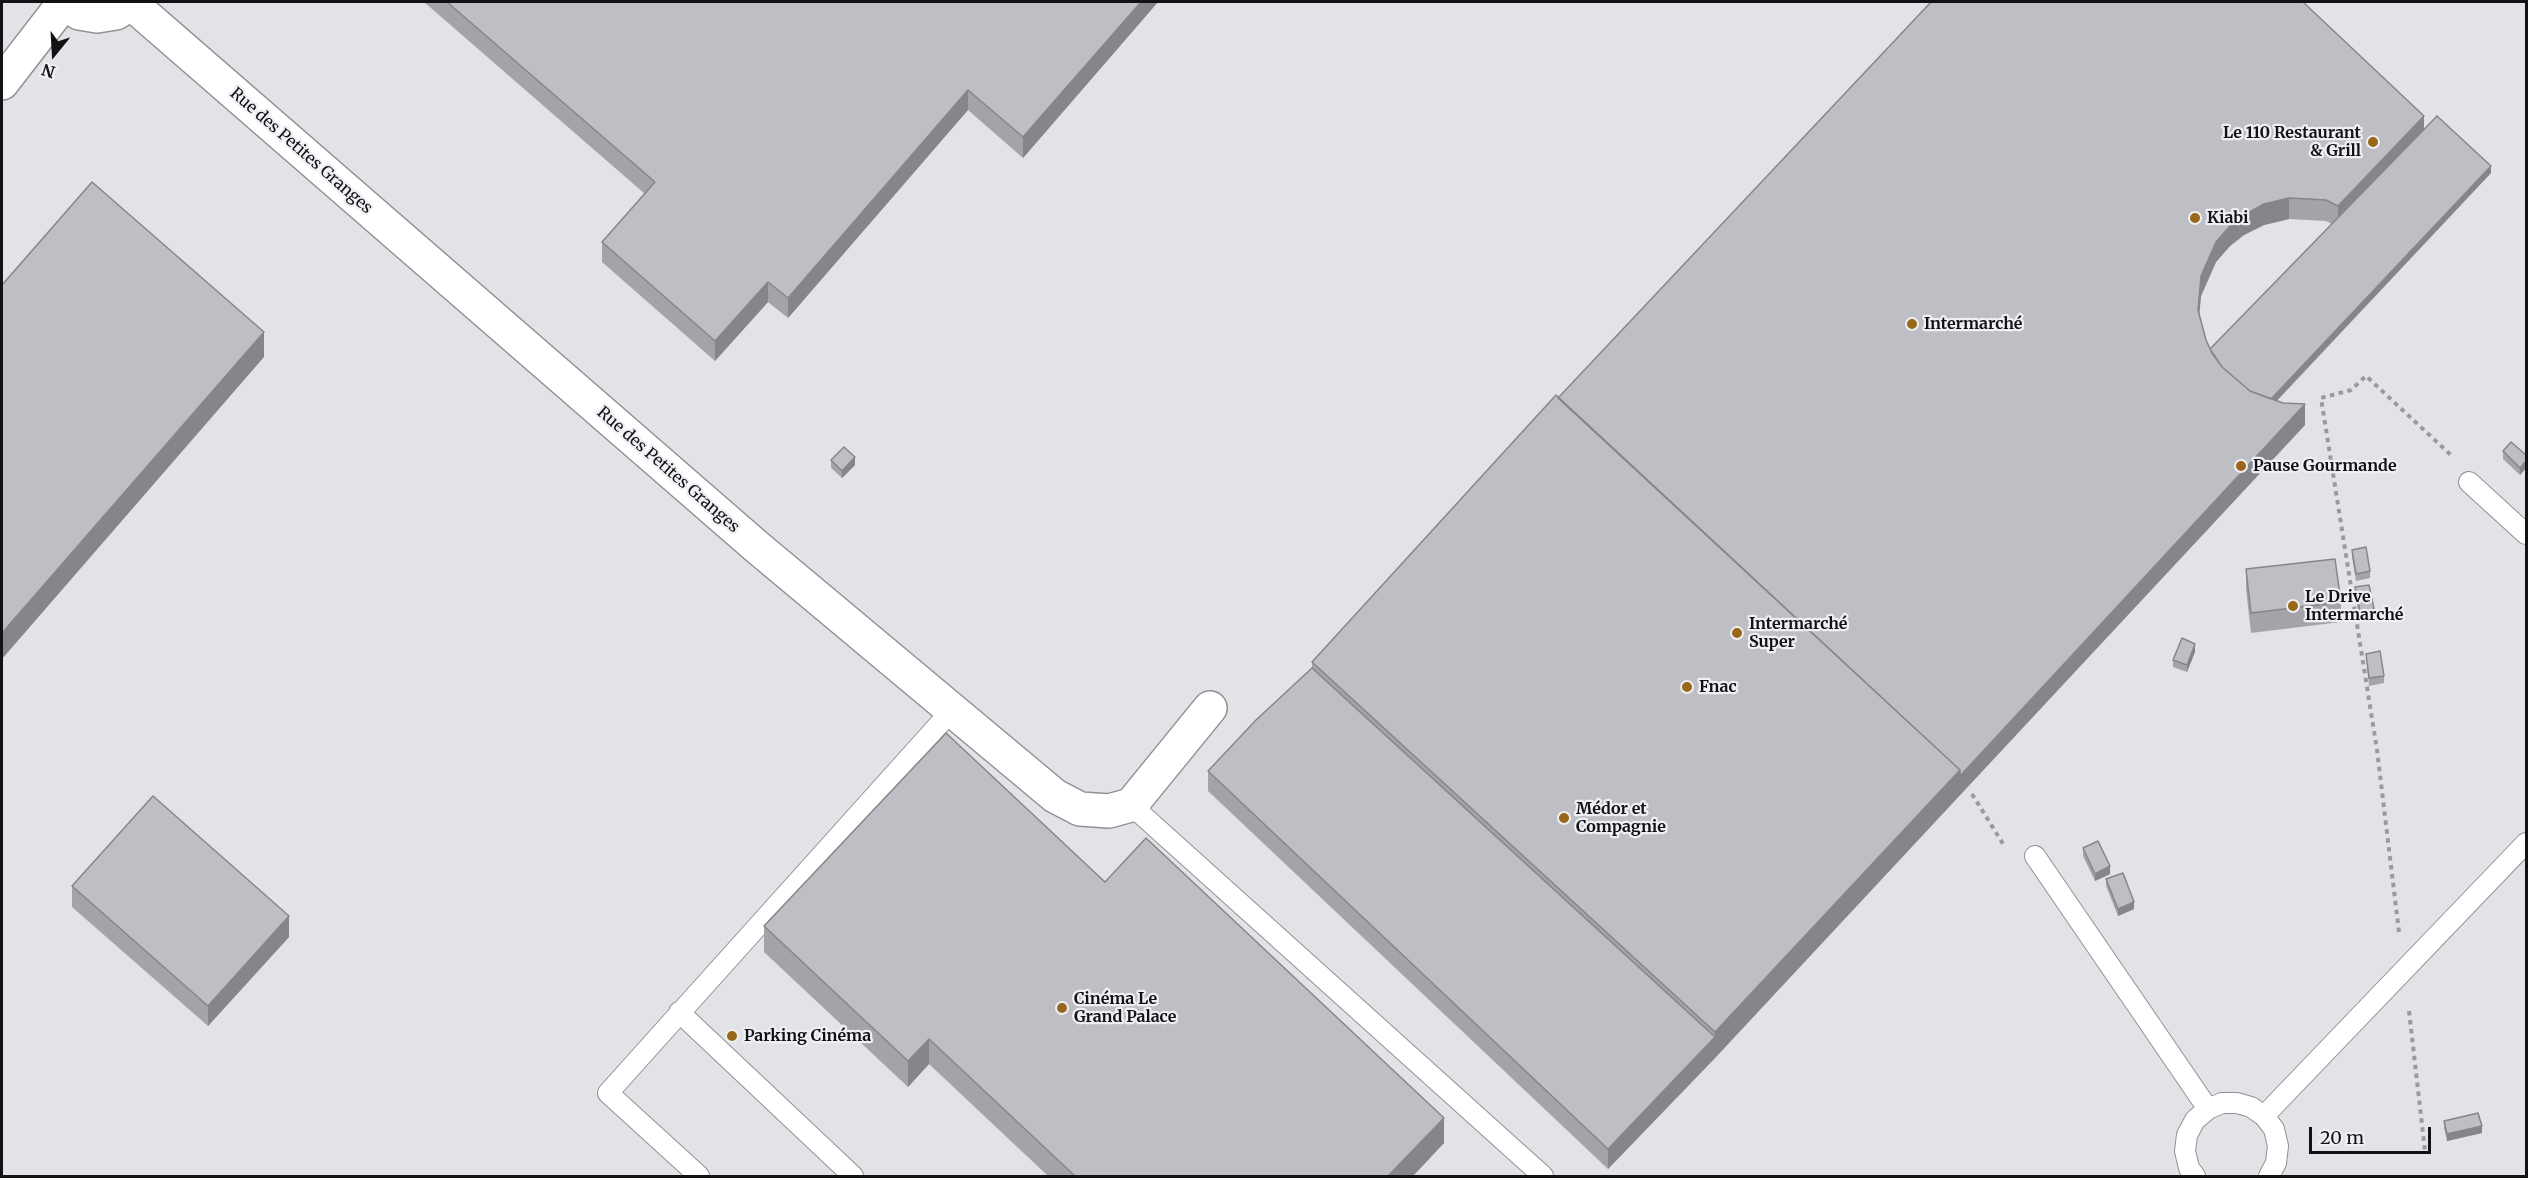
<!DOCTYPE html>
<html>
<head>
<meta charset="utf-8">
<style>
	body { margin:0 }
	#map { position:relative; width:2528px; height:1178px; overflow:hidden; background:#e2e3e7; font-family:Merriweather,serif }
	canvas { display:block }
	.frame { position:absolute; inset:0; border:3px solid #121214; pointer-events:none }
	.north { position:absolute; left:24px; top:24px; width:60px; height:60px; -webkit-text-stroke:4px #eff0f5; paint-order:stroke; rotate:198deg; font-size:16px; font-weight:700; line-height:24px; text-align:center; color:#121214 }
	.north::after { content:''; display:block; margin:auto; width:21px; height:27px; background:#121214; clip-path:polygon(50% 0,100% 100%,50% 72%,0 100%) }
	.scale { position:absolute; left:2309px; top:1127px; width:122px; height:27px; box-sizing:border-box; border:3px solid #121214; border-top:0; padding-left:8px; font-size:18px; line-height:21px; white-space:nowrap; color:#121214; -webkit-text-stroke:4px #eff0f5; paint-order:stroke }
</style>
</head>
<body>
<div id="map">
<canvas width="2528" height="1178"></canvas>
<div class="frame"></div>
<div class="north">N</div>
<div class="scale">20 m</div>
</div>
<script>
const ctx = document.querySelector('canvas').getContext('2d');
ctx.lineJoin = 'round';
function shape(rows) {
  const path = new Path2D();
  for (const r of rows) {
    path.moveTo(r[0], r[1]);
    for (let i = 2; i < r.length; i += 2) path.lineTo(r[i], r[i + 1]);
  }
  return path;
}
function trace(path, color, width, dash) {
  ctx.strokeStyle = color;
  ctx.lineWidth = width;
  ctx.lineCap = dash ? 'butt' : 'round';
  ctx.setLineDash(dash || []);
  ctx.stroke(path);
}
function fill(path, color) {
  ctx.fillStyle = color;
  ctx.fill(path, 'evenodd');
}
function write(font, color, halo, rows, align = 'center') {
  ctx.font = font + ' Merriweather,serif';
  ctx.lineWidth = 4.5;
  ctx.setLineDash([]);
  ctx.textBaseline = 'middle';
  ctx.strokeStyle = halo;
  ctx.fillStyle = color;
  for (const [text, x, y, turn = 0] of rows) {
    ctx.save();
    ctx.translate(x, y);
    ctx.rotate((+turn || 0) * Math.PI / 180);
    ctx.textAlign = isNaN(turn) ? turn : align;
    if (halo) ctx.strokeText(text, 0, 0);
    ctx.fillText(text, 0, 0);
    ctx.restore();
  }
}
const path = shape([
	[1972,794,2005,847],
	[2399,932,2377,750,2321,398,2351,390,2366,376,2452,456],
	[2409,1011,2425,1151]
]);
const service = shape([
	[2469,482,2526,534],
	[1131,805,1543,1176],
	[2035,856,2208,1109],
	[679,1012,853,1176],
	[2264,1116,2526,843],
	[699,1176,608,1093,952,710],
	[2195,1176,2189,1168,2185,1151,2187,1135,2195,1120,2208,1109,2222,1103,2237,1103,2251,1107,2264,1116,2274,1129,2278,1146,2276,1163,2269,1176]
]);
const minor = shape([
	[61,2,79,13,97,16,116,13,134,2],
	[132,4,757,547,1055,796,1080,809,1109,811,1131,805,1210,708],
	[2,83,63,4]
]);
const wall = shape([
	[424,2,1158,2,1023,158,968,110,788,318,768,302,715,361,602,262,602,242,645,194],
	[2424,129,2491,173,2277,401,2305,425,1715,1058,1608,1169,1208,791,1208,771,1312,668,1312,662,1558,398],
	[2289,219,2326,221,2332,224,2210,349,2206,340,2199,314,2201,296,2216,262,2230,246,2244,235,2264,225],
	[2503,451,2526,461,2526,468,2520,475,2503,459],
	[831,460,855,465,842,478,831,468],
	[2352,550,2370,571,2370,578,2356,581,2352,557],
	[2246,569,2341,602,2341,622,2251,633,2246,589],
	[2355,587,2374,616,2360,619,2355,595],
	[2195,652,2187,672,2173,667,2173,660],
	[2366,654,2384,676,2384,683,2369,686],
	[2083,848,2110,874,2095,881,2083,856],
	[2106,879,2134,909,2118,916,2106,886],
	[1105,882,1444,1143,1413,1176,1048,1176,929,1064,908,1087,764,952,764,926],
	[72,886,289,937,208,1026,72,907],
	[2444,1121,2482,1133,2447,1141,2444,1128]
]);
const shadedWall = shape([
	[1141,2,1158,2,1023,158,1023,137],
	[968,90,968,110,788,318,788,298],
	[2424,116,2424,136,2338,226,2338,206],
	[2491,166,2491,173,2262,416,2262,409],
	[2289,198,2289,219,2264,225,2244,235,2230,246,2216,262,2201,296,2198,330,2198,310,2201,276,2216,242,2230,226,2244,215,2264,204],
	[768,282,768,302,715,361,715,341],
	[264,332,264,357,2,659,2,633],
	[2305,404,2305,425,1715,1058,1715,1032,1960,770],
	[855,457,855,465,842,478,842,471],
	[2526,461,2526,468,2520,475,2520,468],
	[2374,609,2374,616,2360,619,2360,612],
	[2195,644,2195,652,2187,672,2187,665],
	[2110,866,2110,874,2095,881,2095,874],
	[2134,902,2134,909,2118,916,2118,909],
	[289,916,289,937,208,1026,208,1006],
	[1715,1037,1715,1058,1608,1169,1608,1149],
	[929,1039,929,1064,908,1087,908,1061],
	[1444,1118,1444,1143,1413,1176,1388,1176],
	[2482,1126,2482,1133,2447,1141,2447,1134]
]);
const building = shape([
	[447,2,1141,2,1023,137,968,90,788,298,768,282,715,341,602,242,655,182,447,2],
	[1931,2,2303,2,2424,116,2338,206,2326,200,2289,198,2264,204,2244,215,2230,226,2216,242,2201,276,2198,310,2206,340,2212,353,2222,367,2250,391,2283,403,2305,404,1960,776,1960,770,1558,398,1931,2],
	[2437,116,2491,166,2271,399,2250,391,2222,367,2210,349,2437,116],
	[92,182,264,332,2,633,2,285,92,182],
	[1556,395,1960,770,1715,1032,1312,662,1556,395],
	[2511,442,2526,455,2526,461,2520,468,2503,451,2511,442],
	[844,447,855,457,842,471,831,460,844,447],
	[2366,547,2370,571,2356,574,2352,550,2366,547],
	[2335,559,2341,602,2251,613,2246,569,2335,559],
	[2369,585,2374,609,2360,612,2355,587,2369,585],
	[2182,638,2195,644,2187,665,2173,660,2182,638],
	[2380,651,2384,676,2369,678,2366,654,2380,651],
	[1312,668,1715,1037,1608,1149,1208,771,1256,720,1312,668],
	[946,733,1105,882,1146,838,1444,1118,1388,1176,1075,1176,929,1039,908,1061,764,926,946,733],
	[153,796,289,916,208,1006,72,886,153,796],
	[2098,841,2110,866,2095,874,2083,848,2098,841],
	[2123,873,2134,902,2118,909,2106,879,2123,873],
	[2478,1113,2482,1126,2447,1134,2444,1121,2478,1113]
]);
const markers = [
	[2373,142,6,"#98671a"],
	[2195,218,6,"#98671a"],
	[1912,324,6,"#98671a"],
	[2241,466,6,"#98671a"],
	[2293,606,6,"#98671a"],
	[1737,633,6,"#98671a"],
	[1687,687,6,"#98671a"],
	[1564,818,6,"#98671a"],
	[1062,1008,6,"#98671a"],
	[732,1036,6,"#98671a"]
];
const poiNames = [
	["Le 110 Restaurant",2361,133,"right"],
	["& Grill",2361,151,"right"],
	["Kiabi",2207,218],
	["Intermarché",1924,324],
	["Pause Gourmande",2253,466],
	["Le Drive",2305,597],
	["Intermarché",2305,615],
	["Intermarché",1749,624],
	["Super",1749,642],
	["Fnac",1699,687],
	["Médor et",1576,809],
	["Compagnie",1576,827],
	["Cinéma Le",1074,999],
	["Grand Palace",1074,1017],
	["Parking Cinéma",744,1036]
];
const streetNames = [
	["Rue des Petites Granges",301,151,41],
	["Rue des Petites Granges",668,470,41]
];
trace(service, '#909195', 22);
trace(minor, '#909195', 36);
trace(path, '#9a9a9e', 4, [4.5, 4.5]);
trace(service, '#fff', 20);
trace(minor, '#fff', 33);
fill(wall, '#a3a4a9');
fill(shadedWall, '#858689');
fill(building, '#bebfc4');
trace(building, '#858689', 1.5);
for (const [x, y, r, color] of markers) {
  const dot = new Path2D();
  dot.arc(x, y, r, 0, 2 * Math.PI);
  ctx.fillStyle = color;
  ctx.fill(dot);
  trace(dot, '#eff0f5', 2);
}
write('bold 16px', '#121214', '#eff0f5', poiNames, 'left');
write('16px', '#121214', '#eff0f5', streetNames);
</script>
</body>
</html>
